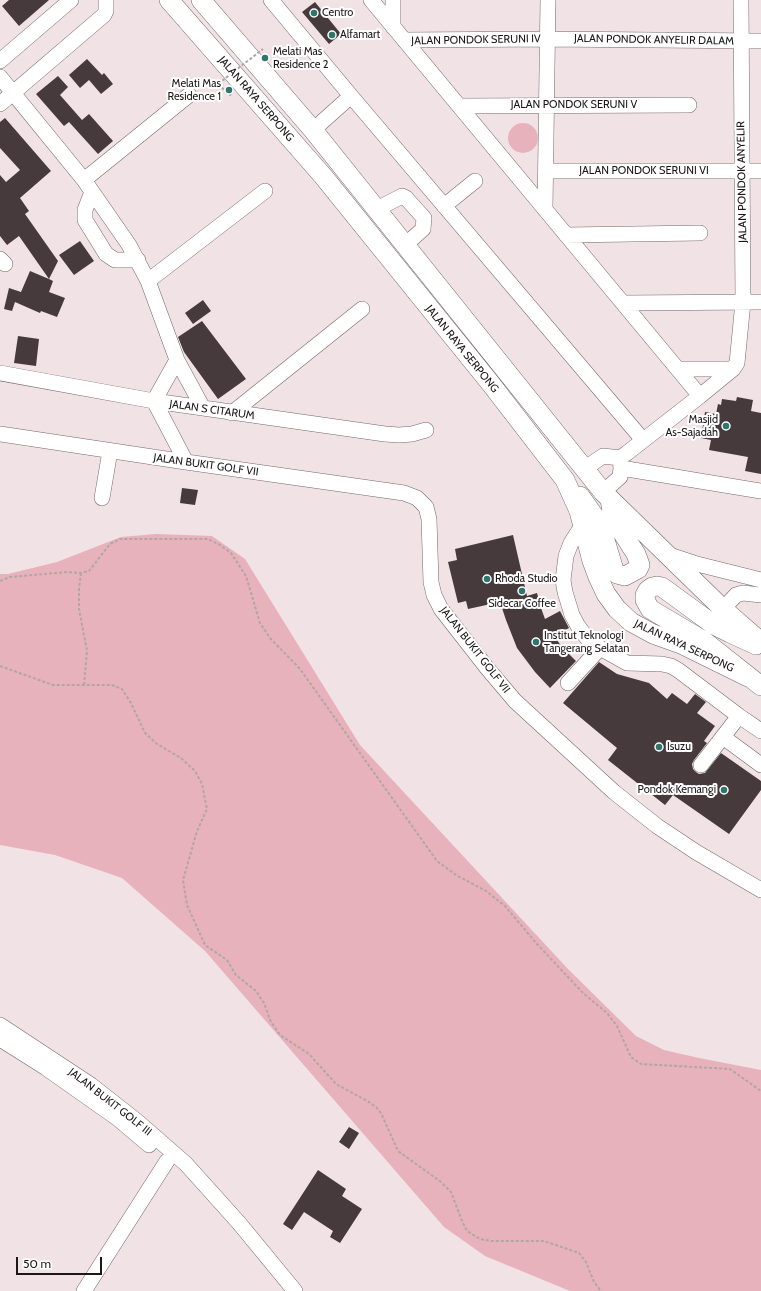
<!DOCTYPE html>
<html>
<head>
<meta charset="utf-8">
<style>
	body { margin:0 }
	#map { position:relative; width:761px; height:1291px; overflow:hidden; background:#f1e2e5; font-family:Cabin,sans-serif }
	canvas { display:block }
	.scale { position:absolute; left:16px; top:1257px; width:86px; height:18px; box-sizing:border-box; border:2px solid #1c1718; border-top:0; padding-left:5px; font-size:12px; line-height:14px; white-space:nowrap; color:#1c1718; -webkit-text-stroke:3px #fff; paint-order:stroke }
</style>
</head>
<body>
<div id="map">
<canvas width="761" height="1291"></canvas>
<div class="scale">50 m</div>
</div>
<script>
const ctx = document.querySelector('canvas').getContext('2d');
ctx.lineJoin = 'round';
function fill(path, color) {
  ctx.fillStyle = color;
  ctx.fill(path, 'evenodd');
}
function shape(rows) {
  const path = new Path2D();
  for (const r of rows) {
    if (r.length === 3) {
      path.moveTo(r[0] + r[2], r[1]);
      path.arc(r[0], r[1], r[2], 0, 2 * Math.PI);
      continue;
    }
    path.moveTo(r[0], r[1]);
    for (let i = 2; i < r.length; i += 2) path.lineTo(r[i], r[i + 1]);
  }
  return path;
}
function trace(path, color, width, dash) {
  ctx.strokeStyle = color;
  ctx.lineWidth = width;
  ctx.lineCap = dash ? 'butt' : 'round';
  ctx.setLineDash(dash || []);
  ctx.stroke(path);
}
function write(font, color, halo, rows, align = 'center') {
  ctx.font = font + ' Cabin,sans-serif';
  ctx.lineWidth = 4;
  ctx.setLineDash([]);
  ctx.textBaseline = 'middle';
  ctx.strokeStyle = halo;
  ctx.fillStyle = color;
  for (const [text, x, y, turn = 0] of rows) {
    ctx.save();
    ctx.translate(x, y);
    ctx.rotate((+turn || 0) * Math.PI / 180);
    ctx.textAlign = isNaN(turn) ? turn : align;
    if (halo) ctx.strokeText(text, 0, 0);
    ctx.fillText(text, 0, 0);
    ctx.restore();
  }
}
const green = shape([
	[523,138,15],
	[156,534,212,536,245,559,360,745,568,969,636,1036,664,1050,699,1058,761,1070,761,1291,570,1291,485,1256,444,1227,205,951,122,878,55,855,0,845,0,574,8,574,57,562,121,537]
]);
const building = shape([
	[9,0,49,0,19,26,2,6],
	[315,2,341,34,329,44,302,12],
	[87,59,102,75,104,73,113,84,101,94,89,80,80,88,69,75],
	[58,76,68,87,60,95,82,120,89,114,113,141,98,154,69,122,64,126,36,94],
	[5,118,51,171,20,198,29,211,25,214,58,261,49,279,53,281,49,292,65,298,57,317,41,311,40,313,15,302,12,311,4,309,9,288,21,292,30,271,49,279,19,236,7,245,0,236,0,175,6,182,20,170,0,148,0,122],
	[80,241,94,261,74,275,59,255],
	[203,300,211,311,193,324,185,313],
	[202,321,246,379,218,399,184,352,178,337],
	[18,336,39,339,36,366,14,363],
	[737,397,753,400,751,411,761,413,761,474,745,471,748,457,709,450,711,440,701,438,705,412,716,414,718,404,721,405,722,399,736,401],
	[182,488,198,490,195,505,180,503],
	[513,535,527,596,537,593,541,608,545,619,560,611,569,628,554,636,562,647,576,661,550,688,535,672,517,648,506,620,500,602,468,609,466,601,458,603,448,562,457,560,455,549],
	[599,662,617,674,649,683,667,699,672,693,687,704,695,694,706,702,697,713,715,726,704,741,707,743,694,760,692,764,693,769,696,772,699,774,705,773,721,753,761,781,761,790,729,834,673,795,665,805,608,760,617,748,563,703],
	[349,1127,359,1133,349,1149,339,1142],
	[318,1170,346,1189,342,1196,362,1209,340,1243,330,1237,333,1231,304,1212,292,1230,283,1224]
]);
const path = shape([
	[218,84,230,95,231,94],
	[81,573,79,589,79,609,87,651,84,685],
	[0,581,10,577,67,572,81,573,89,571,110,544,120,539,208,539,220,545,231,553,246,576,260,623,270,638,300,669,437,861,456,875,486,891,505,906,537,944,583,993,607,1013,617,1026,631,1057,641,1064,730,1069,761,1091],
	[0,666,53,685,112,685,122,689,131,703,145,733,157,744,181,758,195,771,202,784,207,809,197,831,183,880,187,905,205,945,227,960,236,975,256,991,264,1003,271,1022,280,1035,309,1054,336,1084,369,1102,377,1108,381,1113,398,1151,441,1182,451,1192,462,1221,467,1231,480,1239,491,1241,544,1241,579,1253,586,1262,594,1282,600,1290,602,1291]
]);
const minor = shape([
	[271,0,351,96,643,440],
	[371,0,700,396],
	[393,27,393,0],
	[404,40,548,39,761,41],
	[0,61,71,0],
	[0,77,84,180,129,245,148,281,177,360],
	[0,104,104,15,106,11,106,0],
	[459,106,689,105],
	[313,130,351,96],
	[546,171,761,171],
	[84,180,189,95],
	[92,192,85,210,85,220,106,254,115,260,138,260],
	[444,206,475,181],
	[377,209,402,196,406,198,424,218,423,229,405,245],
	[545,209,548,0],
	[566,235,700,233],
	[0,259,5,264],
	[148,281,265,191],
	[623,303,761,302],
	[737,363,743,302,741,0],
	[678,369,733,369],
	[0,373,154,401,385,434,399,435,412,434,426,430],
	[232,413,362,309],
	[0,434,186,462,404,493,417,498,426,507,429,519,431,582,434,595,441,609,487,668,515,701,614,792,657,826,696,852,761,890],
	[186,462,154,401,177,360,203,408],
	[621,468,761,491],
	[584,469,603,456,620,458,627,453,700,396,733,369,737,363],
	[603,492,620,477,621,468,620,459],
	[102,498,110,451],
	[583,524,571,543,566,556,563,580,565,592,572,615,578,626,587,638,600,648,627,663,662,664,671,666,678,670,739,716,761,731],
	[670,555,697,564,761,580],
	[723,609,736,595,743,593,761,595],
	[568,683,600,648],
	[723,737,761,765],
	[701,765,739,716],
	[0,1025,91,1085,138,1122,186,1164,239,1223,295,1291],
	[0,1039,46,1068,117,1118,149,1145],
	[84,1291,167,1161]
]);
const major = shape([
	[169,0,323,176,491,384,565,480,579,511,592,561,598,577,606,594,617,609,631,622,653,634,681,644,748,677],
	[201,0,313,130,603,492,723,609,761,642],
	[580,496,597,520,605,540,614,570,617,574,625,576,638,569,640,565,636,554,615,521,612,513,610,499],
	[756,645,730,633,714,625,662,587,657,586,652,587,648,590,645,595,645,600,650,609,704,641,761,686]
]);
const pathBridge = shape([
	[218,84,263,49]
]);
const markers = [
	[314,13,4,"#2e756e"],
	[332,35,4,"#2e756e"],
	[265,58,4,"#2e756e"],
	[229,90,4,"#2e756e"],
	[726,426,4,"#2e756e"],
	[487,579,4,"#2e756e"],
	[522,591,4,"#2e756e"],
	[536,642,4,"#2e756e"],
	[659,747,4,"#2e756e"],
	[724,790,4,"#2e756e"]
];
const poiNames = [
	["Centro",322,13],
	["Alfamart",340,35],
	["Melati Mas",273,52],
	["Residence 2",273,65],
	["Melati Mas",221,84,"right"],
	["Residence 1",221,97,"right"],
	["Masjid",718,420,"right"],
	["As-Sajadah",718,433,"right"],
	["Rhoda Studio",495,579],
	["Sidecar Coffee",522,604,"center"],
	["Institut Teknologi",544,636],
	["Tangerang Selatan",544,649],
	["Isuzu",667,747],
	["Pondok Kemangi",716,790,"right"]
];
const streetNames = [
	["JALAN PONDOK SERUNI IV",476,40,-1],
	["JALAN PONDOK ANYELIR DALAM",654,40,1],
	["JALAN RAYA SERPONG",256,99,49],
	["JALAN PONDOK SERUNI V",574,105],
	["JALAN PONDOK SERUNI VI",644,171],
	["JALAN PONDOK ANYELIR",742,182,-91],
	["JALAN RAYA SERPONG",462,349,51],
	["JALAN S CITARUM",212,410,8],
	["JALAN BUKIT GOLF VII",206,465,8],
	["JALAN RAYA SERPONG",684,646,25],
	["JALAN BUKIT GOLF VII",475,650,52],
	["JALAN BUKIT GOLF III",110,1102,38]
];
fill(green, '#e8b2bc');
fill(building, '#463a3c');
trace(minor, '#75686a', 16);
trace(major, '#75686a', 20);
trace(path, '#b1a5a7', 2, [3, 2]);
trace(minor, '#fff', 15);
trace(major, '#fff', 19);
trace(pathBridge, '#b1a5a7', 2, [3, 2]);
for (const [x, y, r, color] of markers) {
  const dot = new Path2D();
  dot.arc(x, y, r, 0, 2 * Math.PI);
  ctx.fillStyle = color;
  ctx.fill(dot);
  trace(dot, '#fff', 1.5);
}
write('11px', '#1c1718', '#fff', poiNames, 'left');
write('11px', '#1c1718', '#fff', streetNames);
</script>
</body>
</html>
